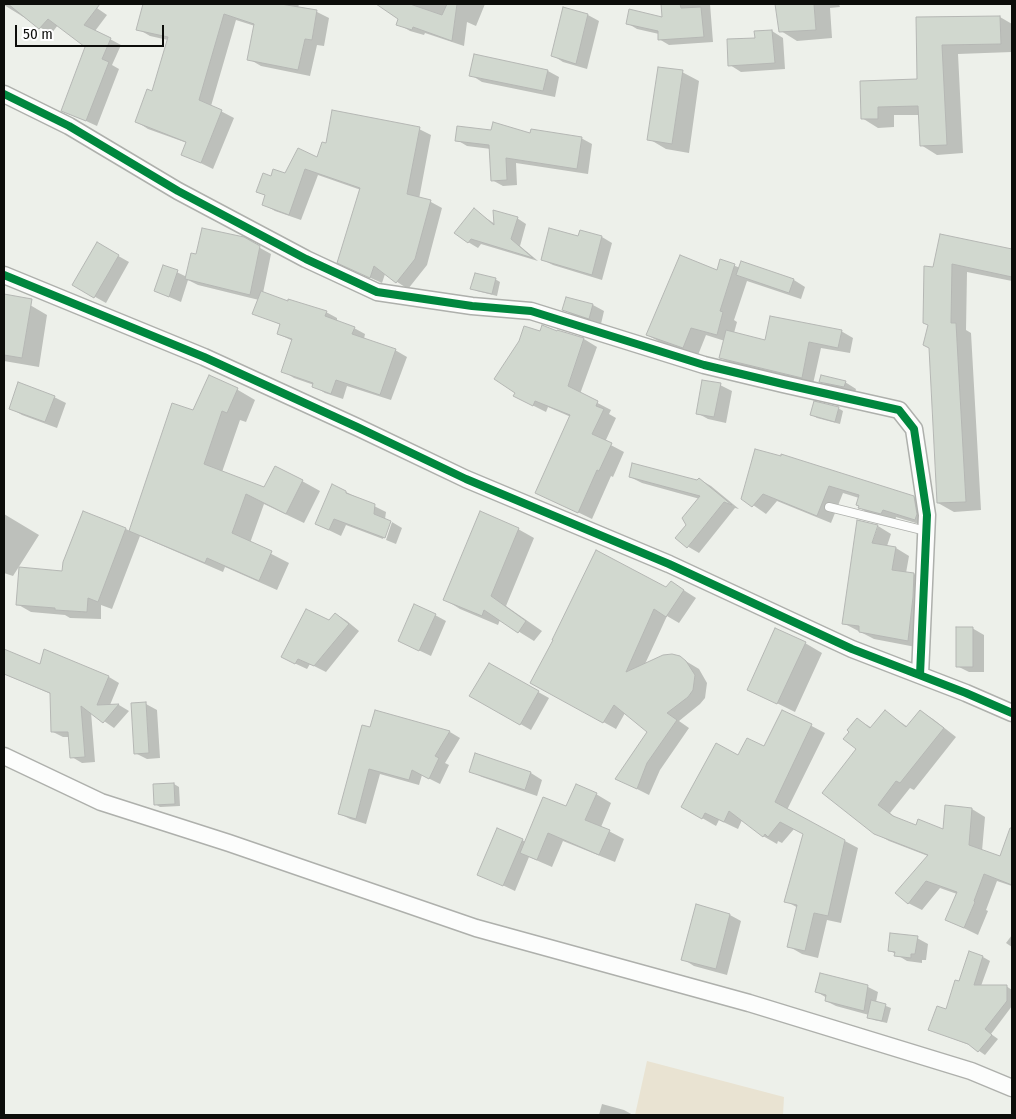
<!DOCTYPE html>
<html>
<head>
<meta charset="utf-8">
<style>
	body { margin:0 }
	#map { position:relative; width:1016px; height:1119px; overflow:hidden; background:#edf0ea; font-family:"Fira Sans Condensed",sans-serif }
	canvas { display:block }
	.frame { position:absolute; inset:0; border:5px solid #0c0d0a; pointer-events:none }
	.scale { position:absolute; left:15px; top:25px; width:149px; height:22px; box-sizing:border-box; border:2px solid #0c0d0a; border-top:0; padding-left:6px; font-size:15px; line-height:18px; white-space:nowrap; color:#0c0d0a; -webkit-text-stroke:4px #fff; paint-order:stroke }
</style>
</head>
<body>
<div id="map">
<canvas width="1016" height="1119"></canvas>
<div class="frame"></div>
<div class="scale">50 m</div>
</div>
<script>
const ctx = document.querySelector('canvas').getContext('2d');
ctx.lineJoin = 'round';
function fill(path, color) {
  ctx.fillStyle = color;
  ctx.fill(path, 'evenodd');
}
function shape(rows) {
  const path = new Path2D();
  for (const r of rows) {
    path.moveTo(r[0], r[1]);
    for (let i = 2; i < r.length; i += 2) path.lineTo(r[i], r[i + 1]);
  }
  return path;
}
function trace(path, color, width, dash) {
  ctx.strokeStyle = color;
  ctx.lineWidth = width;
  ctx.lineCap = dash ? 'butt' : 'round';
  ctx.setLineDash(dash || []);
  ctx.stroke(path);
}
const green = shape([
	[647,1061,784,1097,783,1115,635,1115]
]);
const shadow = shape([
	[4,4,95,4,94,6,107,15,95,31,121,45,112,65,119,69,97,126,62,110,87,47,58,25,51,34,4,5],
	[144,4,299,4,298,8,317,12,329,18,324,46,317,45,310,76,261,66,249,59,255,26,236,20,211,106,234,118,213,169,182,154,187,143,148,129,137,122,153,93,168,40,150,36,138,29],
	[378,4,485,4,476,26,467,22,464,46,425,33,424,35,410,31,398,24,400,18],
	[662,4,710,4,713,42,669,45,659,39,659,34,637,29,627,23,664,18],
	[776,4,839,4,840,7,830,8,832,38,797,41,781,31],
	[564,9,588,15,599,21,587,69,563,62,552,55],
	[1000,17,1012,24,1012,52,958,54,963,153,937,155,921,145,920,115,894,115,894,127,878,128,862,118,861,82,918,81,917,19],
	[772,31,783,38,785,69,741,72,730,65,756,39,756,32],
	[548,71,559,77,555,97,482,82,471,75],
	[682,72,699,81,689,153,666,149,649,139],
	[419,129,431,135,419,199,431,202,442,208,427,265,408,289,385,274,382,283,351,269,361,190,318,175,301,220,275,211,263,204,266,196,257,191,272,177,286,175,318,159,327,145],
	[532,134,581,138,592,144,588,174,516,163,517,185,503,186,492,180,491,149,467,146,457,140],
	[474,210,495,224,517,218,526,224,520,246,538,261,481,244,478,248,468,242],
	[941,236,1012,250,1012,281,967,272,966,330,971,333,981,510,954,512,938,503,929,326,934,268],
	[602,237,612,243,602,280,553,265,543,260,579,238],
	[244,239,271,254,263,293,288,303,326,312,337,318,337,322,354,328,365,334,364,339,395,350,407,357,391,400,347,386,343,399,325,393,313,386,314,385,294,378,283,371,293,341,278,334,281,325,254,313,259,300,198,285,188,280,181,302,155,291,164,266,187,277,197,255],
	[97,244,129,262,106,303,74,285],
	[721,260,740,268,741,263,794,280,805,287,801,299,747,281,734,320,737,322,734,333,766,342,841,331,853,338,850,353,821,348,813,384,732,364,721,358,725,341,706,335,698,355,662,343,647,335,717,272],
	[495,279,500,282,497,296,477,291,472,288],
	[4,295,30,305,47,315,39,367,4,361],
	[567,298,593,305,604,311,601,324,575,316,564,310],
	[558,331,584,339,597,347,580,394,611,410,609,414,616,418,605,442,624,452,613,477,611,476,592,519,536,492,571,417,548,407,546,412,514,396,541,333,558,333],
	[209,377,238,390,255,400,246,422,240,420,222,472,265,489,302,481,320,491,304,523,264,504,250,543,289,563,277,590,225,567,223,572,140,536,112,609,101,605,101,619,70,618,65,615,31,612,17,604,126,529,130,531,173,404,194,412],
	[820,381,845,382,856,389,855,393,832,388],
	[720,385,732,391,726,423,708,419,697,413],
	[54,397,66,403,57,428,22,415,10,408],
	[838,408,843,411,840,424,817,418,812,415],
	[756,450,914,497,927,505,929,527,896,517,895,521,873,516,860,508,859,498,843,493,831,523,777,501,766,514,743,498],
	[630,477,698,481,699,479,711,486,739,509,735,508,699,553,687,546,700,499,642,483],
	[346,492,386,512,385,519,390,522,383,539,346,525,341,536,316,524],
	[4,514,39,535,13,576,4,573],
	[392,522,402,528,396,544,386,540],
	[878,526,891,534,887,546,896,548,909,556,906,573,914,574,928,582,921,648,874,639,843,623],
	[518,529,534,538,506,606,542,631,534,641,500,620,498,625,460,609,444,599],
	[671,582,696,598,679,623,667,616,645,664,679,657,699,669,707,683,705,698,700,704,679,721,689,728,660,770,649,795,617,779,649,732,625,713,616,729,544,689,667,589],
	[336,614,347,621,359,631,326,672,310,664,307,669,294,663],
	[435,615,446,621,431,656,399,641],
	[972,628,984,635,984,672,969,672,957,666],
	[805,643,822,653,795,712,748,689],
	[4,650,41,666,45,651,109,677,119,683,110,705,119,705,129,711,114,728,91,712,95,762,82,763,72,757,70,737,63,737,53,732,51,694,4,674],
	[490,665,549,698,531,730,471,696],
	[132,704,146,704,157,710,160,758,147,759,135,753],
	[783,711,825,733,787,810,858,848,841,923,827,920,818,958,802,954,788,946,798,908,786,901,804,834,794,829,782,843,778,841,777,844,763,836,742,820,738,829,719,820,716,826,683,807,739,757,765,748],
	[920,711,933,719,956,737,914,790,910,788,890,813,899,820,917,826,944,830,972,809,985,817,982,851,1012,862,1012,886,997,881,986,910,988,911,978,935,947,920,957,894,940,888,922,910,908,903,928,856,889,841,875,833,858,749,857,719,872,728,885,712,908,727],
	[376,712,450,732,460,738,445,763,449,765,440,784,422,775,419,785,380,774,366,824,350,819,340,814,371,728],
	[476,755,531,773,542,780,537,796,482,777,470,771],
	[174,784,179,787,180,806,160,807,155,804],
	[596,794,611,803,601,827,624,839,615,862,563,841,552,867,529,857,515,891,479,874,522,840,526,842,567,808],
	[730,915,741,921,727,975,694,966,683,959],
	[1012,935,1012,947,1006,943],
	[917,938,928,944,926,960,922,960,922,963,907,961,889,950],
	[983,957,990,961,981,986,1006,986,1012,990,1012,1006,991,1034,998,1039,985,1055,972,1046,930,1030,947,1010,960,983],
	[821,975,868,987,878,992,876,1002,891,1008,887,1023,874,1020,869,1017,869,1015,836,1006,826,1001,827,998,817,992],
	[602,1104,624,1110,633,1115,599,1115]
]);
const building = shape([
	[8,4,100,4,84,25,111,38,102,59,109,62,86,121,61,111,85,47,48,19,39,29,8,4],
	[143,4,281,4,317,10,312,40,305,39,298,70,247,60,254,24,224,14,199,100,222,110,201,163,181,155,186,142,135,122,147,89,152,91,168,37,136,30,143,4],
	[376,4,410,4,442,15,447,4,457,4,452,41,413,27,412,30,396,25,398,19,376,4],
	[661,4,680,4,681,8,701,7,704,37,658,40,658,31,626,24,629,9,662,17,661,4],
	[775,4,814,4,816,30,779,32,775,4],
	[563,7,588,14,576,64,551,56,563,7],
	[1000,16,1001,44,942,45,947,145,920,146,918,106,878,107,878,119,861,119,860,81,917,79,916,17,1000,16],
	[772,30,775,63,728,66,727,39,755,38,754,31,772,30],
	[474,54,548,70,543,91,469,76,474,54],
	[658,67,683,70,672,144,647,140,658,67],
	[332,110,420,127,407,194,431,200,415,259,396,283,374,266,370,278,337,263,360,188,305,169,289,215,262,205,265,195,256,192,263,173,271,176,273,169,285,173,298,148,317,157,322,142,326,143,332,110],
	[493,122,530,133,531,129,582,137,577,169,506,158,507,180,491,181,489,145,455,141,457,126,491,130,493,122],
	[474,208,494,225,493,210,518,217,511,239,533,258,471,239,468,243,454,233,474,208],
	[202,228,244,237,260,246,250,295,185,279,191,253,196,254,202,228],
	[549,228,578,236,580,230,602,236,592,275,541,260,549,228],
	[940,234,1012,249,1012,277,952,264,951,323,956,323,966,502,937,503,929,348,923,345,928,325,923,323,924,266,933,267,940,234],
	[97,242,119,255,94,298,72,285,97,242],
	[680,255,717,270,720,259,735,264,720,311,723,312,717,335,691,328,683,348,646,335,680,255],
	[741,261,794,279,789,293,736,275,741,261],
	[163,265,178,270,169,297,154,291,163,265],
	[475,273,496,278,492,294,470,289,475,273],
	[261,291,288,301,288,299,327,311,325,316,355,327,352,334,396,349,380,395,336,380,331,394,312,387,313,383,281,372,292,339,277,334,280,324,252,314,261,291],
	[4,294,32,299,22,358,4,355,4,294],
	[566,297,593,304,589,319,562,310,566,297],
	[770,316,842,330,838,348,809,342,802,378,719,358,726,330,765,340,770,316],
	[542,325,557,331,557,330,584,338,568,386,598,401,596,406,604,409,592,434,612,443,599,471,597,470,578,513,535,493,570,415,535,401,533,406,513,396,515,393,494,379,519,341,524,326,540,331,542,325],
	[209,375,238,388,227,413,222,411,204,464,264,487,275,466,303,480,286,514,246,494,232,533,272,551,259,581,207,558,205,563,129,531,172,403,193,410,209,375],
	[821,375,846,381,844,387,819,382,821,375],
	[702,380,721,383,714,417,696,414,702,380],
	[18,382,55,396,45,422,9,409,18,382],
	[814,401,839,407,835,422,810,415,814,401],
	[755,449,781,456,781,454,914,496,917,514,915,520,883,510,881,514,858,508,859,506,856,505,859,495,829,486,817,516,763,494,752,507,741,499,755,449],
	[632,463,697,480,699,478,732,505,724,502,687,548,675,538,686,525,682,518,700,496,629,477,632,463],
	[332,484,346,491,346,493,375,504,374,514,391,521,385,538,334,519,329,530,315,524,332,484],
	[83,511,126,528,98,602,88,598,87,612,55,610,55,608,16,605,19,567,62,571,63,562,83,511],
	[480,511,519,528,491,596,526,621,518,633,484,610,482,616,443,600,480,511],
	[857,520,878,525,872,543,896,547,892,570,914,573,913,597,908,641,859,632,859,626,842,624,857,520],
	[596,550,666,587,671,581,684,590,666,617,654,609,626,672,663,655,672,654,680,656,686,661,695,675,693,690,688,697,667,713,677,720,647,763,637,789,615,779,647,732,614,705,603,723,530,683,553,640,552,640,596,550],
	[414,604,436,614,419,651,398,641,414,604],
	[306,609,329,620,335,613,349,624,314,666,298,659,295,664,281,657,306,609],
	[956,627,973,627,973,667,956,667,956,627],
	[775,628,806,642,777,704,747,690,775,628],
	[4,649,40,664,44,649,109,676,97,705,119,704,103,723,81,706,85,757,70,758,68,732,51,732,50,693,4,674,4,649],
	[489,663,539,691,520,725,469,696,489,663],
	[146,702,149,753,134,754,131,703,146,702],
	[375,710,450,731,435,756,439,758,429,779,412,770,409,780,369,769,356,819,338,814,362,725,370,727,375,710],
	[782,710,812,724,775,802,845,840,828,916,814,913,805,951,787,947,797,905,784,902,803,834,780,822,768,837,765,834,763,837,729,811,724,822,705,813,702,819,681,807,716,743,738,755,747,738,764,746,782,710],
	[885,710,906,727,920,710,944,728,900,783,896,781,878,805,893,816,916,825,918,819,943,829,945,805,972,808,969,845,1000,856,1010,828,1012,828,1012,885,984,874,974,901,975,902,964,928,945,920,957,892,926,881,908,904,895,893,928,855,874,834,822,793,856,749,843,739,849,732,847,730,857,718,870,728,885,710],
	[475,753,531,772,525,790,469,772,475,753],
	[174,783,175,804,154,805,153,784,174,783],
	[576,784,597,793,585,820,610,830,599,855,548,833,537,860,520,853,543,797,566,806,576,784],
	[497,828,523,839,503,886,477,875,497,828],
	[696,904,730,914,716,969,681,960,696,904],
	[890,933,918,936,915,954,911,954,911,958,894,956,895,952,888,951,890,933],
	[969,951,983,956,974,985,1007,985,1007,1001,985,1029,992,1035,978,1052,968,1044,928,1030,937,1006,946,1009,955,980,959,981,969,951],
	[820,973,868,985,864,1011,825,1001,826,995,815,992,820,973],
	[871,1000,886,1004,882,1021,867,1018,871,1000]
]);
const service = shape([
	[829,507,926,531]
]);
const minor = shape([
	[4,94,69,126,178,191,306,259,377,292,472,306,531,311,704,365,783,384,899,410,914,429,927,515,920,675],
	[4,275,204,357,357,427,466,479,669,564,852,649,966,693,1012,713],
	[4,756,101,802,229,843,476,928,749,1003,971,1071,1012,1088]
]);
const cycleway = shape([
	[4,94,69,126,178,191,306,259,377,292,472,306,531,311,704,365,783,384,899,410,914,429,927,515,920,675],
	[4,275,204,357,357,427,466,479,669,564,852,649,966,693,1012,713]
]);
fill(green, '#e9e3d2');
fill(shadow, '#0003');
fill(building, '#d1d8cf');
trace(building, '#b5b7b4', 1);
trace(service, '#aeb0ac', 10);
trace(minor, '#aeb0ac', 19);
trace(service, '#fcfdfc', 8);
trace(minor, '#fcfdfc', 16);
trace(cycleway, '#00873e', 8);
</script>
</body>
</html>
